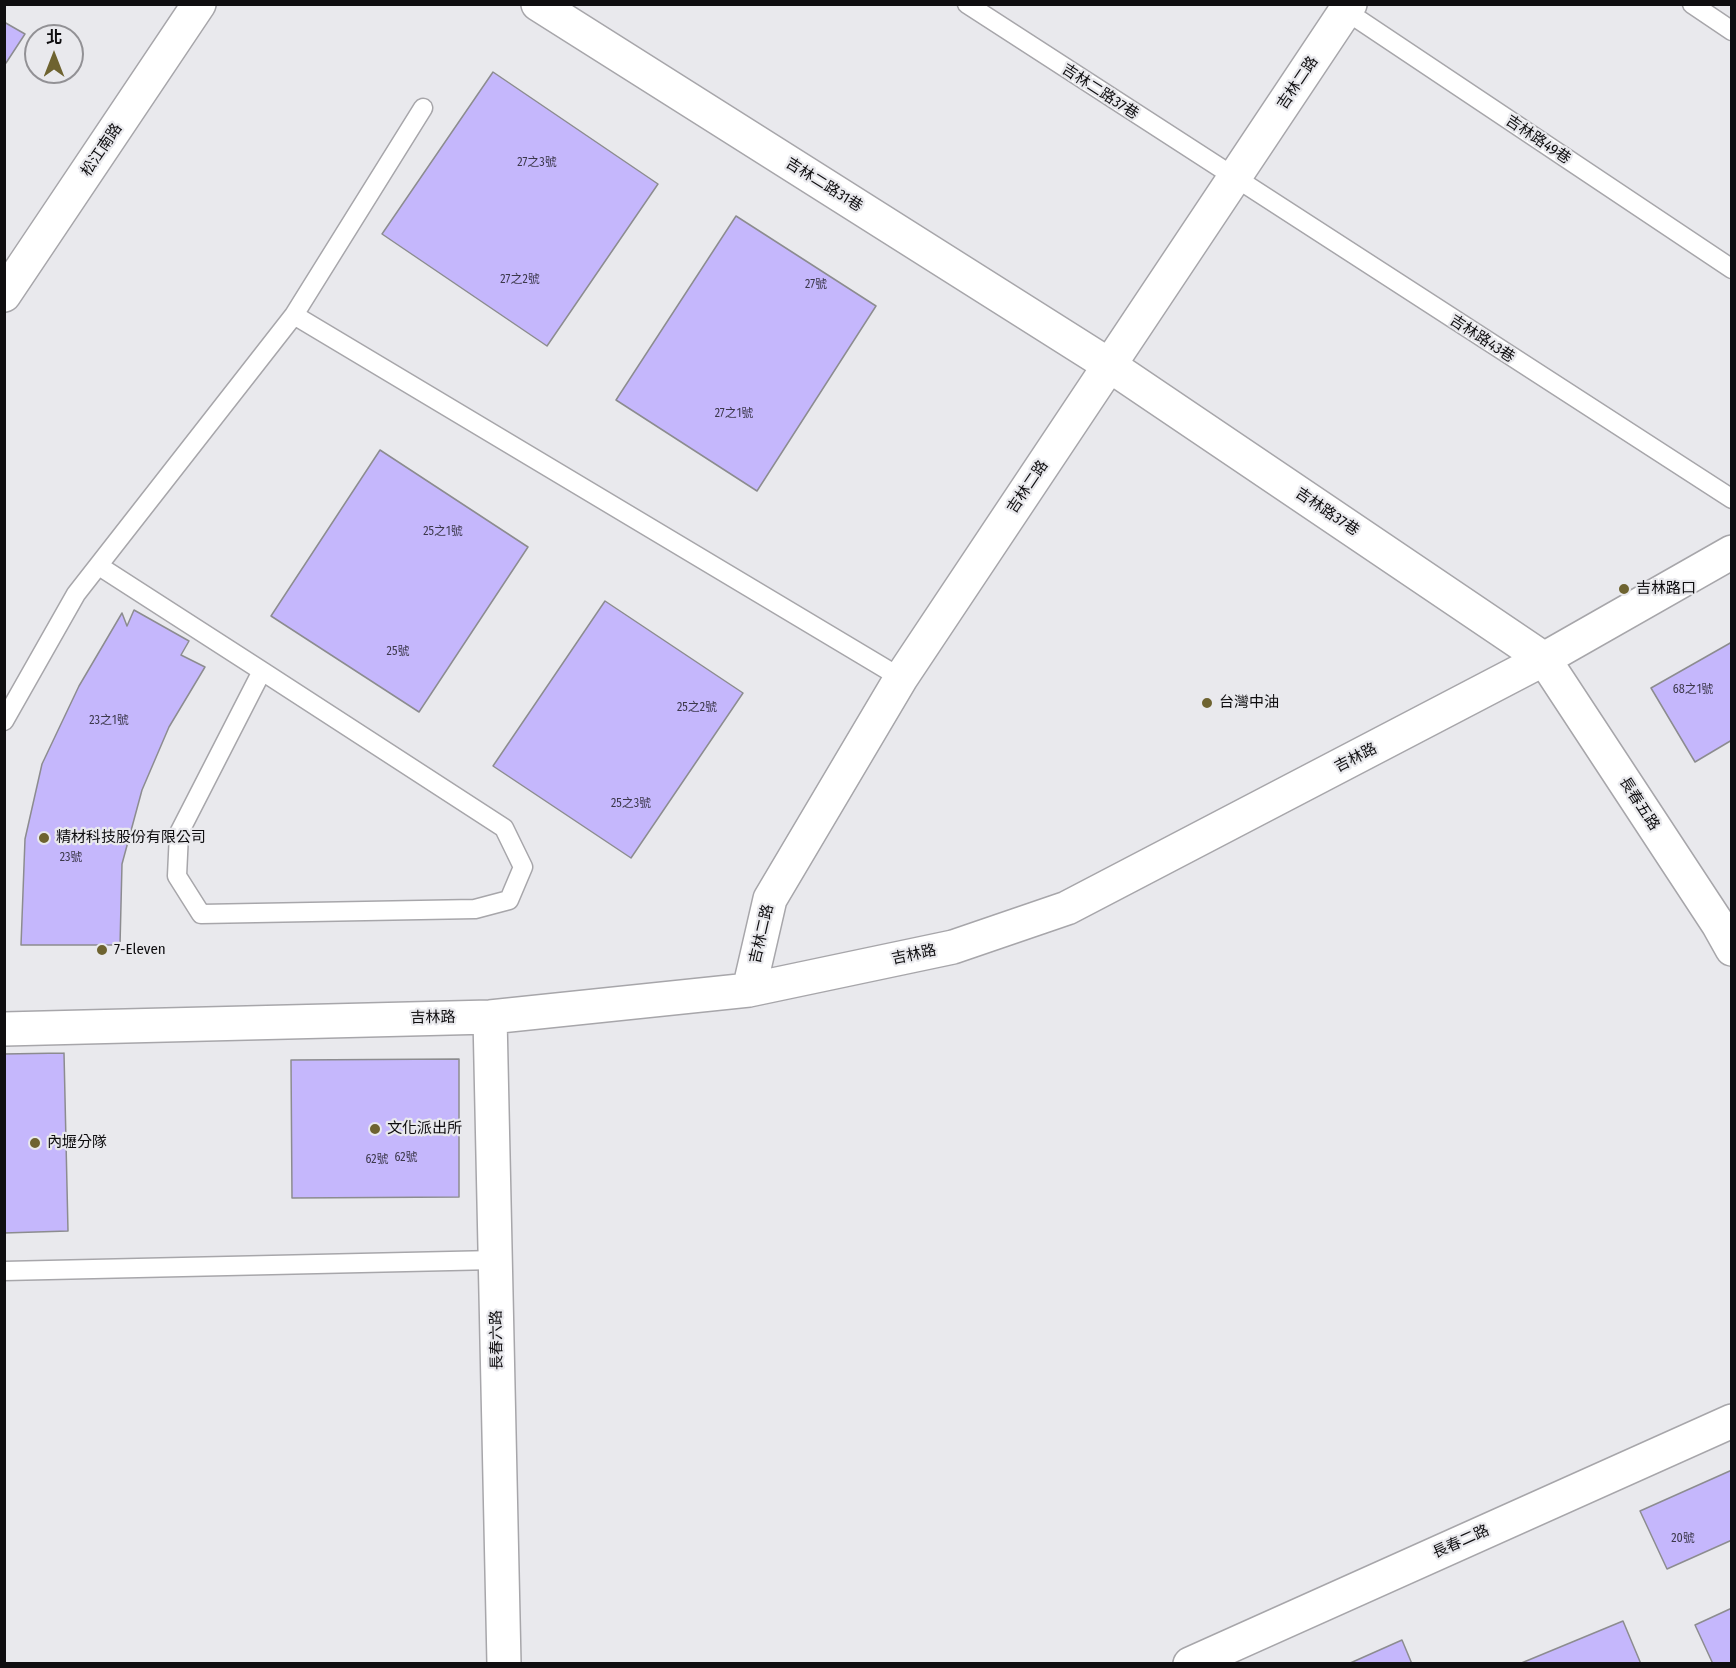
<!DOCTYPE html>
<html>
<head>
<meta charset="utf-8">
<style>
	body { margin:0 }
	#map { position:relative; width:1736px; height:1668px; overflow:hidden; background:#e9e9ed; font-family:"Fira Sans Condensed","Noto Sans TC",sans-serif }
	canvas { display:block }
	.frame { position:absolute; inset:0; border:6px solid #0f0e10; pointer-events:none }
	.north { position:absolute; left:24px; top:24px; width:60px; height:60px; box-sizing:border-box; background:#e9e9ed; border:2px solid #929195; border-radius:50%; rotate:0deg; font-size:16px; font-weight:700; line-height:24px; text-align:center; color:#0f0e10 }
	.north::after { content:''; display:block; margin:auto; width:21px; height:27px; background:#6e6330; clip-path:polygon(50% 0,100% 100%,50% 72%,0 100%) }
</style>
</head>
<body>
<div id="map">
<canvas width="1736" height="1668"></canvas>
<div class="frame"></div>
<div class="north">北</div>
</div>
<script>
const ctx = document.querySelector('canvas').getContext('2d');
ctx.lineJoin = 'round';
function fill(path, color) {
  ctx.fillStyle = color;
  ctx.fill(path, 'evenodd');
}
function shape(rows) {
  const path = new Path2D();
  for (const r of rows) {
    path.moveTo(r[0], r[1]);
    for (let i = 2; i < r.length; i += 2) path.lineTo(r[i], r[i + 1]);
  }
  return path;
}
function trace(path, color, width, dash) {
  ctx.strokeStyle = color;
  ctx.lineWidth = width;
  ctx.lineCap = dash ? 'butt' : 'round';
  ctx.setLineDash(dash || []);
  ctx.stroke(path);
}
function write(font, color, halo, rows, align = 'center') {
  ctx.font = font + ' "Fira Sans Condensed","Noto Sans TC",sans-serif';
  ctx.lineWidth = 4.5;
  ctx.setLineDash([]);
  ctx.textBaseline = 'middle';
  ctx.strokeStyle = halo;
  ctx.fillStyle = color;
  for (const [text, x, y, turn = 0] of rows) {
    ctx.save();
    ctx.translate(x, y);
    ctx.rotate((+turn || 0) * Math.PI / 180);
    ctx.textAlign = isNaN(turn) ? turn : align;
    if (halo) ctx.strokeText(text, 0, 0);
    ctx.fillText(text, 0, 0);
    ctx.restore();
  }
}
const building = shape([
	[4,22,25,34,6,63,4,63,4,22],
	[493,72,658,184,547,346,382,234,493,72],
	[736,216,876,306,757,491,616,400,736,216],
	[380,450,528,547,419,712,271,616,380,450],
	[605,601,743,693,631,858,493,766,605,601],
	[134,610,189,641,181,655,205,667,169,727,142,790,122,864,120,945,21,945,25,839,42,764,79,686,122,613,127,626,134,610],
	[1732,642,1732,740,1695,762,1651,688,1732,642],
	[64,1053,68,1231,4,1233,4,1054,64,1053],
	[459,1059,459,1197,292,1198,291,1060,459,1059],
	[1732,1470,1732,1540,1667,1569,1640,1511,1732,1470],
	[1732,1608,1732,1664,1713,1664,1695,1625,1732,1608],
	[1623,1621,1641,1664,1519,1664,1623,1621],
	[1402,1640,1412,1664,1348,1664,1402,1640]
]);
const lane = shape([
	[967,4,1732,499],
	[1692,4,1732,31],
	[1340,7,1732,269],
	[294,315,423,108],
	[99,566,262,671,504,828,523,867,509,900,475,909,201,914,177,876,179,833,262,671],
	[4,721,76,594,294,315,901,678],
	[4,1271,495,1260]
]);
const street = shape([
	[538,4,1109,365,1544,659,1718,924,1732,949],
	[749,990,770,899,901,678,1350,4],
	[490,1017,504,1664],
	[4,1029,490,1017,749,990,953,947,1067,908,1544,659,1732,552],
	[1190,1664,1732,1421]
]);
const secondary = shape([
	[4,295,199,4]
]);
const markers = [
	[1624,589,6,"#6e6330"],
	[1207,703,6,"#6e6330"],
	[44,838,6,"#6e6330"],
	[102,950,6,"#6e6330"],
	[375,1129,6,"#6e6330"],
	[35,1143,6,"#6e6330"]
];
const numberNames = [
	["27之3號",537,163],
	["27之2號",520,280],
	["27號",816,285],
	["27之1號",734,414],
	["25之1號",443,532],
	["25號",398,652],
	["68之1號",1693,690],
	["25之2號",697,708],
	["23之1號",109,721],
	["25之3號",631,804],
	["23號",71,858],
	["62號",406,1158],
	["62號",377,1160],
	["20號",1683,1539]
];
const streetNames = [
	["吉林二路",1298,83,-56],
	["吉林二路37巷",1100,92,33],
	["吉林路49巷",1538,140,34],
	["松江南路",102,150,-56],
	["吉林二路31巷",824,185,32],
	["吉林路43巷",1482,339,33],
	["吉林二路",1028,487,-56],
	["吉林路37巷",1327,512,34],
	["吉林路",1356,758,-27],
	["長春五路",1639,804,57],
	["吉林二路",762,934,-77],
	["吉林路",914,955,-12],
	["吉林路",433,1018,-1],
	["長春六路",497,1340,-91],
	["長春二路",1461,1542,-24]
];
const poiNames = [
	["吉林路口",1636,589],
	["台灣中油",1219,703],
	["精材科技股份有限公司",56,838],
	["7-Eleven",114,950],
	["文化派出所",387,1129],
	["內壢分隊",47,1143]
];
fill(building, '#c5b7fc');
trace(building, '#8c8c8f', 1.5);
trace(lane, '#a7a6aa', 21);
trace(street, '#a7a6aa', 36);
trace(secondary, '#a7a6aa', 36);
trace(lane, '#fff', 18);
trace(street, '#fff', 33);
trace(secondary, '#fff', 33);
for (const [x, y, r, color] of markers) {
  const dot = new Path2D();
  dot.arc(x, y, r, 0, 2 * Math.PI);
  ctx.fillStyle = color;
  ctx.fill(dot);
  trace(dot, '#e9e9ed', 2);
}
write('12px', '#3c384b', null, numberNames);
write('15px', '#0f0e10', '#e9e9ed', streetNames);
write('15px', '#0f0e10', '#e9e9ed', poiNames, 'left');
</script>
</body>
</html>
